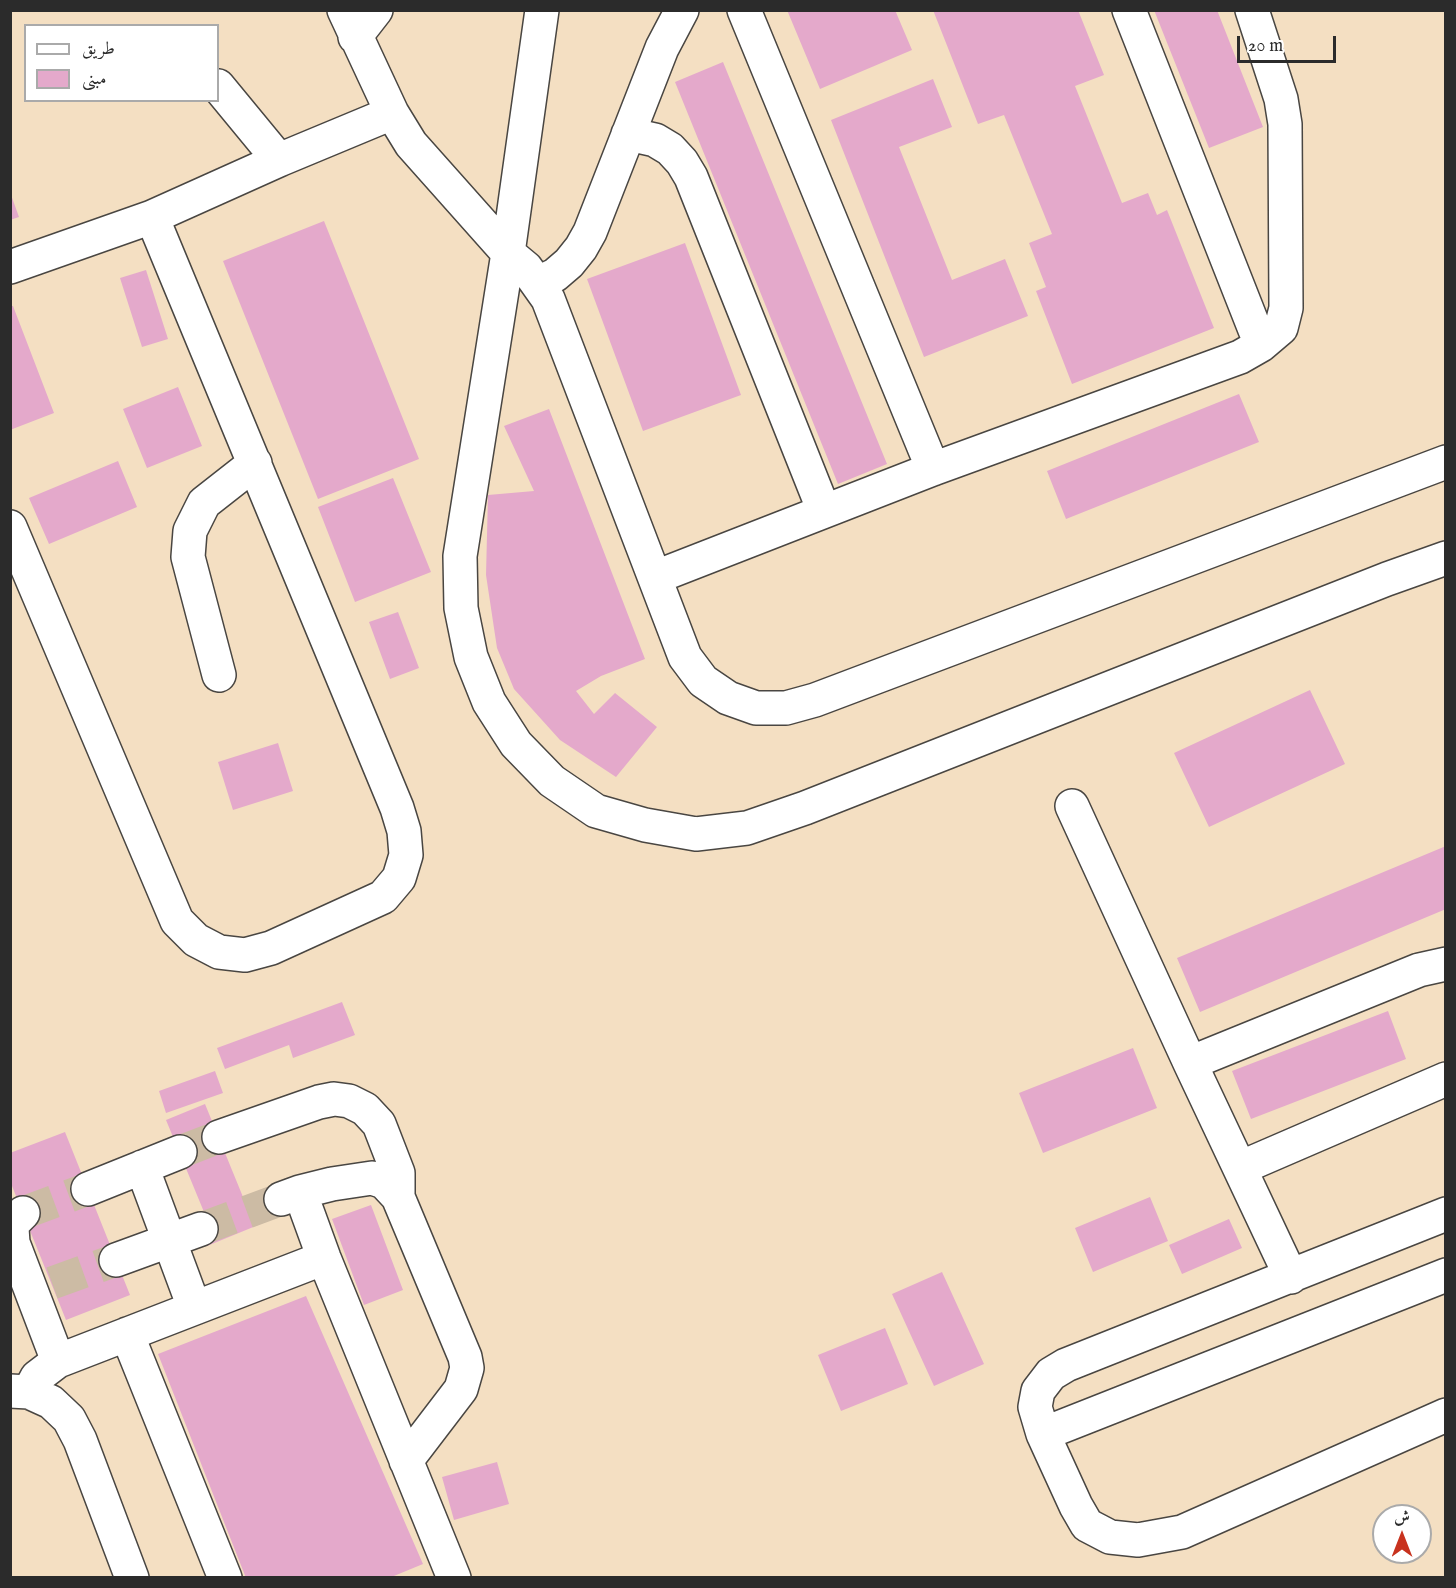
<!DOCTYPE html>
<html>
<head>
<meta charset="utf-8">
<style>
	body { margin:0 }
	#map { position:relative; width:1456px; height:1588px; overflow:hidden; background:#f4dfc2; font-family:"IM FELL English",Amiri,serif }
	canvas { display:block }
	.frame { position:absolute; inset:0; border:12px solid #2b2b2b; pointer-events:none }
	.legend { position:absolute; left:24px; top:24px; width:195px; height:78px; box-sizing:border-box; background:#fff; border:2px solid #aaa; margin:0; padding:8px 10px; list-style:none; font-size:18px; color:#2b2b2b }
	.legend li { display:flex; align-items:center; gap:12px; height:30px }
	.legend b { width:30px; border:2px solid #aaa }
	.north { position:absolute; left:1372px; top:1504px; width:60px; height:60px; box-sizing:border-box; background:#fff; border:2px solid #aaa; border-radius:50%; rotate:0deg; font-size:16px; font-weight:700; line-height:24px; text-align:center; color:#2b2b2b }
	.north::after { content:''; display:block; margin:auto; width:21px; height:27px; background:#c8321e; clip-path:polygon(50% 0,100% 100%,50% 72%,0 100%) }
	.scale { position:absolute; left:1237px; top:36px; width:99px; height:27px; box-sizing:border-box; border:3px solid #2b2b2b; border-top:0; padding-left:8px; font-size:18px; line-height:21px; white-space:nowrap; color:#2b2b2b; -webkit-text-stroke:4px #fff; paint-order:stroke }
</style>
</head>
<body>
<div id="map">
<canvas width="1456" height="1588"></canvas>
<div class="frame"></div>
<ul class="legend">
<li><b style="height:8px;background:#fff"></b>طريق</li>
<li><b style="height:16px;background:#e4a9cb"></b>مبنى</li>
</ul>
<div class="north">ش</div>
<div class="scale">20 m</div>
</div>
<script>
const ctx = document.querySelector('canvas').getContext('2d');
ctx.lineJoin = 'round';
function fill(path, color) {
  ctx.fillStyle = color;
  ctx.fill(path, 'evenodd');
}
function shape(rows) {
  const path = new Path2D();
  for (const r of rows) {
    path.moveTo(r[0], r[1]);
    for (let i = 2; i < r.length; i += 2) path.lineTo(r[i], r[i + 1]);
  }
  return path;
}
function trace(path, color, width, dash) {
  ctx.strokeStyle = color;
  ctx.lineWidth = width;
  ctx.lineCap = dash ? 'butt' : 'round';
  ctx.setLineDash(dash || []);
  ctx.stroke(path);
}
const building = shape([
	[787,10,895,10,912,50,820,89],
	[933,10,1078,10,1104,75,1075,86,1122,203,1148,193,1157,215,1167,210,1214,328,1072,384,1036,291,1046,287,1029,243,1052,234,1004,115,978,124],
	[1154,10,1217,10,1263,127,1209,148],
	[723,62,887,464,838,484,675,82],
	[933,79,952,127,899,147,952,280,1005,259,1028,316,924,357,831,120],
	[10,192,19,217,10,220],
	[324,221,419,459,318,499,223,261],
	[685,243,741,395,643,431,587,279],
	[146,270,168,339,142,347,120,278],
	[10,306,13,306,54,413,10,430],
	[178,387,202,446,147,468,123,409],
	[1239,394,1259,442,1066,519,1047,471],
	[549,409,645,659,601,676,576,691,594,714,615,693,657,727,616,777,560,740,514,689,497,648,486,575,488,495,534,491,504,426],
	[118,461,137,507,49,544,29,498],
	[393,478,431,572,355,602,318,507],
	[398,612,419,668,390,679,369,622],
	[1310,690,1345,764,1209,827,1174,753],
	[278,743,293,791,233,810,218,762],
	[1446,846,1446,909,1200,1012,1177,958],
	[342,1002,355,1035,293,1058,289,1045,225,1069,217,1048],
	[1388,1011,1406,1059,1251,1119,1232,1071],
	[1133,1048,1157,1108,1043,1153,1019,1093],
	[215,1071,223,1093,166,1113,159,1091],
	[205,1104,243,1197,273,1185,285,1214,207,1246,195,1216,204,1212,166,1120],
	[65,1132,130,1295,66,1320,10,1181,10,1153],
	[1150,1197,1168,1241,1093,1272,1075,1228],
	[371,1205,403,1290,364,1305,332,1219],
	[1229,1219,1242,1248,1182,1274,1169,1245],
	[942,1272,984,1364,934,1386,892,1294],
	[306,1296,423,1564,389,1578,246,1578,158,1354],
	[885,1328,908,1384,841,1411,818,1355],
	[497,1462,509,1504,454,1520,442,1477]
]);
const minorTunnel = shape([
	[180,1152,219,1137],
	[23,1213,88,1189],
	[201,1229,279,1200],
	[52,1283,116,1260]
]);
const minor = shape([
	[344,10,392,113,411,144,508,253,526,268,548,299,685,657,703,681,728,698,756,708,786,708,815,700,1446,462],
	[542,10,508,253,460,556,461,608,471,657,489,702,516,744,552,781,596,811,645,825,696,834,747,828,805,808,1387,579,1446,558],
	[744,10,933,469],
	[1129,10,1261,345],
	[355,37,376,10],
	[218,86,279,160],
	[628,134,655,140,670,149,682,162,691,177,824,511],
	[10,267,152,217,279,160,392,113],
	[538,283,555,275,569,263,581,248,590,232,662,48,682,10],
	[10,527,177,921,196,940,219,952,245,955,271,948,383,897,399,878,406,855,404,831,397,808,152,217],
	[656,577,933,469,1240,357,1261,345,1281,328,1286,308,1285,124,1281,99,1252,10],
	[219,675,188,557,190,531,204,503,255,463],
	[1072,806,1190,1063,1291,1277],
	[1190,1063,1419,970,1446,964],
	[219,1137,319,1102,334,1099,349,1101,365,1109,379,1124,398,1173,398,1197,465,1357,467,1368,461,1389,406,1461],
	[142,1167,194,1307],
	[1240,1168,1446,1079],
	[88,1189,180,1152],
	[300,1192,324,1258,454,1578],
	[281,1199,300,1192,332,1184,372,1178,384,1182,398,1197],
	[23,1213,14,1222,12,1228,13,1243,58,1361],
	[1446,1214,1066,1365,1051,1374,1038,1391,1035,1407,1043,1434,1446,1275],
	[116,1260,201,1229],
	[127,1334,225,1578],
	[10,1391,29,1392,51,1402,69,1419,80,1440,132,1578],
	[29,1392,37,1377,58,1361,324,1258],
	[1043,1434,1076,1506,1087,1525,1110,1537,1138,1540,1182,1532,1446,1415]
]);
fill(building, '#e4a9cb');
trace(minorTunnel, '#ccbba4', 33, [33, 16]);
trace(minor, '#494642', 36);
trace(minor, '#fff', 33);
</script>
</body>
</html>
